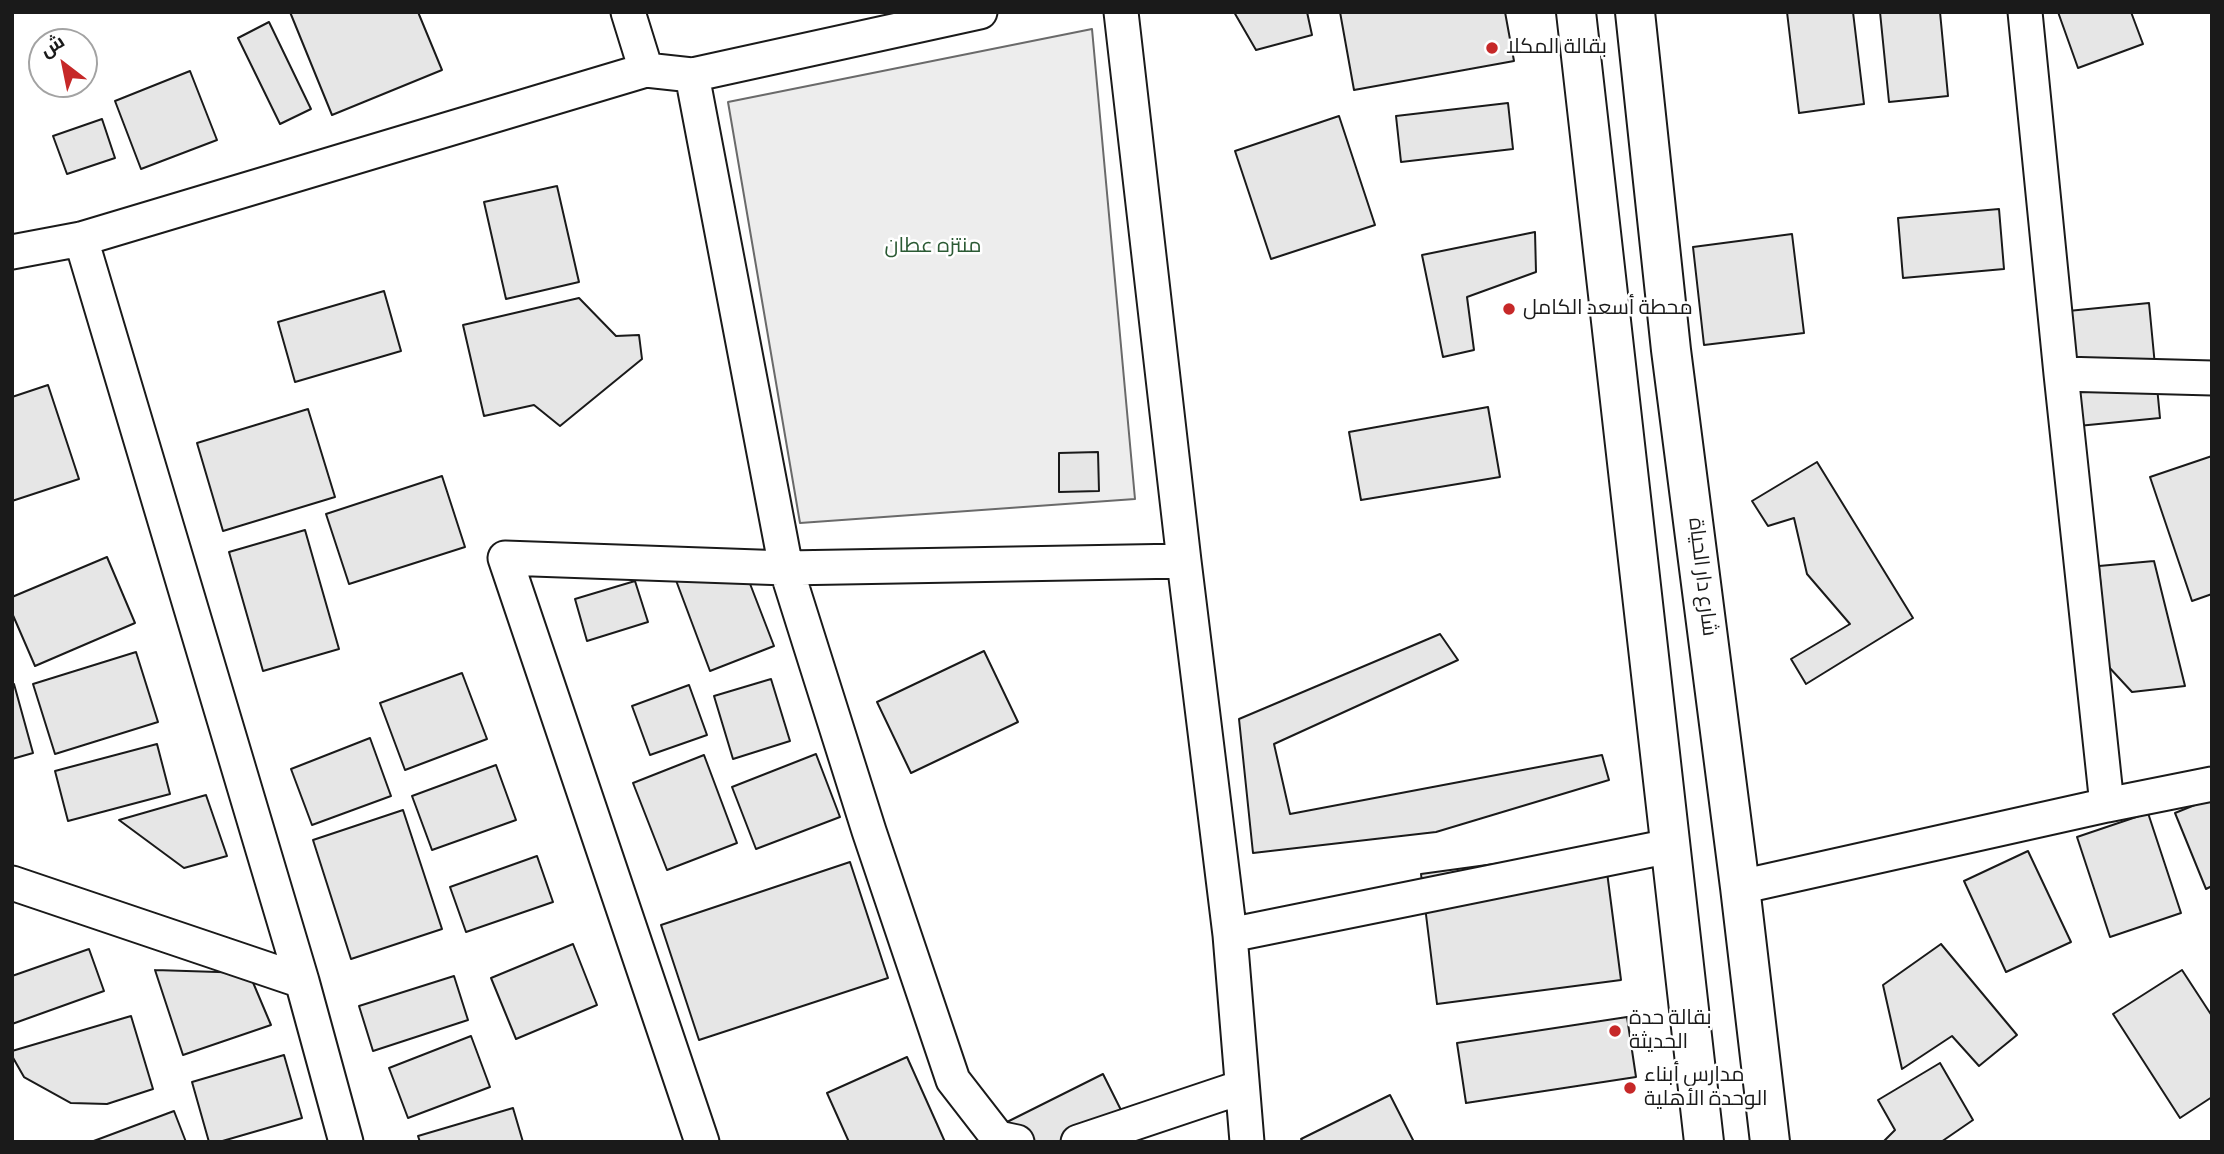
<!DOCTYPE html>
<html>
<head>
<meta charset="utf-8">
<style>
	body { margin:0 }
	#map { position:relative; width:2224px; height:1154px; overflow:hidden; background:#fff; font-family:"Source Sans 3",Cairo,sans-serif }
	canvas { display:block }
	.frame { position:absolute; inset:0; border:14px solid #1a1a1a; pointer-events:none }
	.north { position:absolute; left:28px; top:28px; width:70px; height:70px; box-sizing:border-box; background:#fff; border:2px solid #a3a3a3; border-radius:50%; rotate:328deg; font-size:19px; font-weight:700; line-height:28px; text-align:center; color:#1a1a1a }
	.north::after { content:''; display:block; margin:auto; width:24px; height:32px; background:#c62828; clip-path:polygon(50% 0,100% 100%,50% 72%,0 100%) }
</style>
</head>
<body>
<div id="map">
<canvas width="2224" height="1154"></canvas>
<div class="frame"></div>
<div class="north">ش</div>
</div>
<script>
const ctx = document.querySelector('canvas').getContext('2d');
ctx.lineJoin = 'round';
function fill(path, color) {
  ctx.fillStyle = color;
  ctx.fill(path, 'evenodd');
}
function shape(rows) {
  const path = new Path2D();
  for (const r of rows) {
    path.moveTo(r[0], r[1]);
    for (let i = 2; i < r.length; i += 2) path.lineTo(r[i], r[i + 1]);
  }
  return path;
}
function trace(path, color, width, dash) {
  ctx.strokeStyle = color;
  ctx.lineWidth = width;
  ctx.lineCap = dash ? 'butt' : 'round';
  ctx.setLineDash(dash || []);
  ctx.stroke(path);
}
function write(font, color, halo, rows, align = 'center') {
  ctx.font = font + ' "Source Sans 3",Cairo,sans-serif';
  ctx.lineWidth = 5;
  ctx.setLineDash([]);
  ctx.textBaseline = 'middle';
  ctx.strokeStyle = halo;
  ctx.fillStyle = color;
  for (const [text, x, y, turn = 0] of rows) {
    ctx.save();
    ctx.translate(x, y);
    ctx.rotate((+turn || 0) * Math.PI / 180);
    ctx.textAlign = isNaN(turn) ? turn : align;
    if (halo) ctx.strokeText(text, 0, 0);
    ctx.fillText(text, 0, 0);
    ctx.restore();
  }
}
const built = shape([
	[1092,29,1135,499,800,523,728,102,1092,29]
]);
const building = shape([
	[290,12,418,12,442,70,332,115,290,12],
	[1234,12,1307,12,1312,35,1256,50,1234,12],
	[1340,12,1505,12,1514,61,1354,90,1340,12],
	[1787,12,1853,12,1864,104,1799,113,1787,12],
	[1880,12,1940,12,1948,96,1889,102,1880,12],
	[2058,12,2131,12,2143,44,2078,68,2058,12],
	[269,22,311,109,280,124,238,38,269,22],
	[190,71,217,140,141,169,115,101,190,71],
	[1508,103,1513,149,1401,162,1396,116,1508,103],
	[1339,116,1375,225,1271,259,1235,151,1339,116],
	[102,119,115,158,67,174,53,136,102,119],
	[557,186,579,282,506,299,484,202,557,186],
	[1999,209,2004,269,1903,278,1898,218,1999,209],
	[1535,232,1536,272,1467,297,1474,350,1443,357,1422,255,1535,232],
	[1792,234,1804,333,1704,345,1693,247,1792,234],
	[384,291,401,351,295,382,278,322,384,291],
	[579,298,616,336,639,335,642,359,560,426,534,405,484,416,463,325,579,298],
	[2149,303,2160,418,2078,426,2068,311,2149,303],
	[48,385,79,479,12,501,12,397,48,385],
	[1488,407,1500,477,1361,500,1349,432,1488,407],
	[308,409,335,497,223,531,197,443,308,409],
	[1098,452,1099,491,1059,492,1059,453,1098,452],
	[2212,456,2212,594,2192,601,2150,477,2212,456],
	[1817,462,1913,618,1806,684,1791,659,1850,624,1807,574,1794,518,1768,526,1752,501,1817,462],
	[442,476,465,547,349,584,326,514,442,476],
	[305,530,339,649,263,671,229,552,305,530],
	[737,550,774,646,710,671,674,575,737,550],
	[107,557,135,623,35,666,12,613,12,597,107,557],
	[2154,561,2185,686,2132,692,2107,665,2099,566,2154,561],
	[635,581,648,622,587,641,575,599,635,581],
	[1440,634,1458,660,1274,744,1290,814,1602,755,1609,780,1436,832,1253,853,1239,719,1440,634],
	[984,651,1018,722,911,773,877,702,984,651],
	[136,652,158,722,55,754,33,684,136,652],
	[462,673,487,739,405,770,380,703,462,673],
	[771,679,790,741,733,759,714,696,771,679],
	[14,684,33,753,12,759,12,685,14,684],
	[689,685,707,735,650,755,632,706,689,685],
	[370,738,391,796,312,825,291,769,370,738],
	[157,744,170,794,68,821,55,771,157,744],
	[816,754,840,817,756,849,732,787,816,754],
	[704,755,737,843,667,870,633,783,704,755],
	[496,765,516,820,432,850,412,796,496,765],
	[206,795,227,856,184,868,119,820,206,795],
	[2212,798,2212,886,2206,889,2175,813,2212,798],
	[403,810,442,929,351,959,313,840,403,810],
	[2148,813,2181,913,2110,937,2077,837,2148,813],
	[1604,849,1621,980,1437,1004,1421,874,1604,849],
	[2028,851,2071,942,2006,972,1964,881,2028,851],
	[537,856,553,902,466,932,450,887,537,856],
	[850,862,888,978,699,1040,661,925,850,862],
	[573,944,597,1005,516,1039,491,978,573,944],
	[1941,944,2017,1035,1979,1066,1952,1036,1902,1069,1883,985,1941,944],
	[89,949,104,991,12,1024,12,976,89,949],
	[155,970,249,973,271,1025,183,1055,155,970],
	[2182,970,2212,1016,2212,1097,2180,1118,2113,1014,2182,970],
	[454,976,468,1020,373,1051,359,1006,454,976],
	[131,1016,153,1089,107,1104,71,1103,24,1077,12,1056,12,1051,131,1016],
	[1627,1017,1636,1077,1466,1103,1457,1043,1627,1017],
	[471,1036,490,1087,408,1118,389,1068,471,1036],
	[284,1055,302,1118,219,1142,209,1142,192,1082,284,1055],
	[907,1057,945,1142,849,1142,827,1093,907,1057],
	[1940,1063,1973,1120,1941,1142,1883,1142,1895,1130,1878,1100,1940,1063],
	[1103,1074,1137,1142,1009,1142,1001,1125,1103,1074],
	[1390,1095,1414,1142,1303,1142,1301,1139,1390,1095],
	[513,1108,523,1142,420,1142,418,1136,513,1108],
	[174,1111,186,1142,91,1142,174,1111]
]);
const minor = shape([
	[628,12,646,70],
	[1121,12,1184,561,1230,935,1247,1142],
	[2025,12,2061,374,2107,805],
	[692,75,786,568,869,831,953,1080,998,1138,1017,1142],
	[81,239,302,981,346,1142],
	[12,252,81,239,646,70,692,75,980,12],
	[2061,374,2212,378],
	[12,883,302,981],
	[1740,887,2107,805,2212,784],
	[1230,935,1670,846],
	[702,1142,505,558,786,568,1184,561],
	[1078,1142,1242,1087]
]);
const secondary = shape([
	[1576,12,1704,1142],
	[1635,12,1671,350,1740,887,1770,1142]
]);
const markers = [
	[1492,48,7,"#c62828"],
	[1509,309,7,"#c62828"],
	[1615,1031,7,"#c62828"],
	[1630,1088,7,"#c62828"]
];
const poiNames = [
	["بقالة المكلا",1506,48],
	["محطة أسعد الكامل",1523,309],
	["بقالة حدة",1629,1019],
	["الحديثة",1629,1043],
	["مدارس أبناء",1644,1076],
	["الوحدة الأهلية",1644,1100]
];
const parkNames = [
	["منتزه عطان",933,247]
];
const streetNames = [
	["شارع دار الحياة",1701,577,83]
];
fill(built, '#ededed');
trace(built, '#6a6a6a', 2);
fill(building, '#e6e6e6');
trace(building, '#1a1a1a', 2);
trace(minor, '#1a1a1a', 37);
trace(secondary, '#1a1a1a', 42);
trace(minor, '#fff', 33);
trace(secondary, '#fff', 38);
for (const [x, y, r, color] of markers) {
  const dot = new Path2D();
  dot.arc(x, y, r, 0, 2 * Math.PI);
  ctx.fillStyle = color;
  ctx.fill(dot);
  trace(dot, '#fff', 2.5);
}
write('21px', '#1a1a1a', '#fff', poiNames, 'left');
write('21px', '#2b5a34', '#fff', parkNames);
write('21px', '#1a1a1a', '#fff', streetNames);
</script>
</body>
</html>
